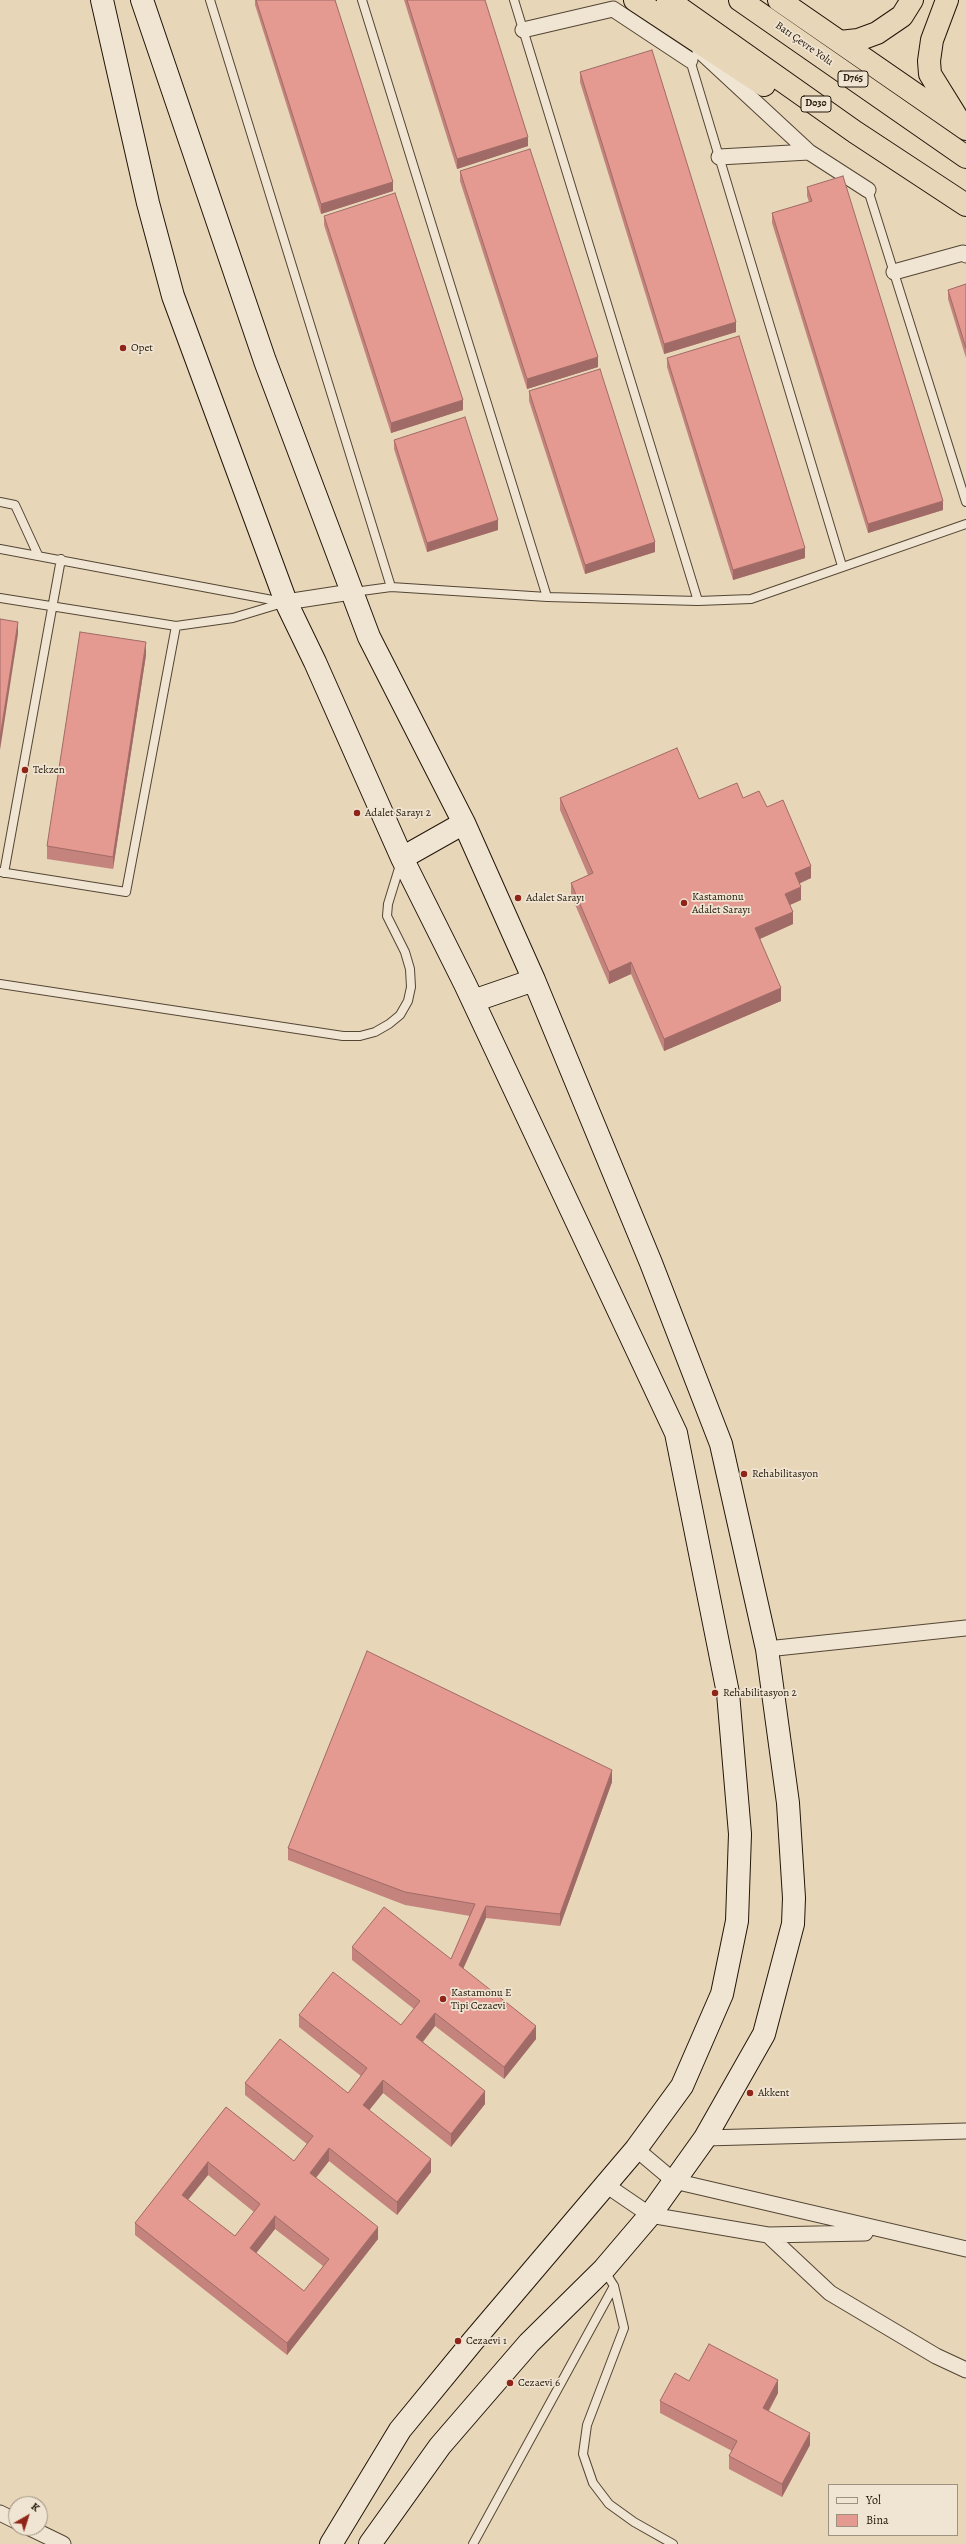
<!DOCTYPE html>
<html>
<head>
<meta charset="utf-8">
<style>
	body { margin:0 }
	#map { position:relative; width:966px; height:2544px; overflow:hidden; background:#e8d6b9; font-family:Alegreya,serif }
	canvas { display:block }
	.legend { position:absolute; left:828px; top:2484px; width:130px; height:52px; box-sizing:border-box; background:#f0e4d2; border:1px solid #9d9281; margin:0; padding:5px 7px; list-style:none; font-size:12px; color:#211608 }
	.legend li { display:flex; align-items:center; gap:8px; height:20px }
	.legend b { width:20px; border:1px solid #9d9281 }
	.north { position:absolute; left:8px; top:2496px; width:40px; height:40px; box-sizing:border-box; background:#f0e4d2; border:1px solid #9d9281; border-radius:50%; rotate:39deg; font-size:11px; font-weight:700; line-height:16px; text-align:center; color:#211608 }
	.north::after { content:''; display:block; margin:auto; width:14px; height:18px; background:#8f2418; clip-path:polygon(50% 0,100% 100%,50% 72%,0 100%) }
</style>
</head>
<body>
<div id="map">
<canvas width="966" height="2544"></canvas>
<ul class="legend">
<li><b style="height:5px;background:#f0e4d2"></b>Yol</li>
<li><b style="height:11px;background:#e49991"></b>Bina</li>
</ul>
<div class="north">K</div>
</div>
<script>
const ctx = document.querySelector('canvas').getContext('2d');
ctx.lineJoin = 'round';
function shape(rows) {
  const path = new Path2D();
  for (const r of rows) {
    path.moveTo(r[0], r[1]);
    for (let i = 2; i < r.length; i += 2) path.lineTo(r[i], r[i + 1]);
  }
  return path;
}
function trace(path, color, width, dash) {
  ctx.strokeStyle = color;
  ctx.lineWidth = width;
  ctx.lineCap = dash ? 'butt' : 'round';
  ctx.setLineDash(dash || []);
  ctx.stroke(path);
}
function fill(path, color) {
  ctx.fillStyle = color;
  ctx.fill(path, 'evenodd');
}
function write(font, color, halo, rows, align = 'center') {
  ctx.font = font + ' Alegreya,serif';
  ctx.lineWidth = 3.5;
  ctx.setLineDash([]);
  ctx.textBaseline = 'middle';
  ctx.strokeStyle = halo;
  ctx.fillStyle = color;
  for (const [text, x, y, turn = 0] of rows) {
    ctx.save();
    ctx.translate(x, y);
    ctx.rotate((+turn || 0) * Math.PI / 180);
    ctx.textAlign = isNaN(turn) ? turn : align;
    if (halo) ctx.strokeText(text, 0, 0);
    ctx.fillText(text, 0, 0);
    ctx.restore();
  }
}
const lane = shape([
	[210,0,391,587],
	[362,0,547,597],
	[514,0,698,601],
	[690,60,842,566],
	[868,190,966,502],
	[0,502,15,505,38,555],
	[0,549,283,602],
	[354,592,391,587,547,597,698,601,751,599,966,524],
	[0,598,176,626,233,618,286,602],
	[0,872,126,892,176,626],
	[4,873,61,559],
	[0,984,343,1036,360,1036,375,1032,389,1024,400,1015,408,1001,411,987,410,969,405,952,387,916,388,904,400,865],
	[614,2286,624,2328,587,2425,583,2454,593,2483,609,2504,634,2522,673,2544],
	[473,2544,614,2286,604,2270]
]);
const street = shape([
	[523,30,613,9,690,60],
	[700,51,809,152],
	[719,157,809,152,868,190],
	[894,272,963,253,966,255],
	[286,602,351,592],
	[767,1649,966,1628],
	[705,2138,966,2131],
	[636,2149,674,2181,966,2249],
	[606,2185,650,2215,768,2235,865,2233],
	[768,2235,830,2293,936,2356,966,2370],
	[0,2513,16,2521],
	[30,2528,63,2544]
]);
const secondary = shape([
	[102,0,148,203,173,296,286,602,315,662,402,858,465,984,676,1433,728,1693,740,1834,737,1921,722,1994,682,2086,636,2149,473,2341,400,2430,331,2544],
	[142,0,265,361,369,637,464,823,534,980,651,1263,721,1444,767,1649,788,1803,794,1898,793,1924,764,2034,705,2138,650,2215,604,2269,529,2343,440,2446,370,2544],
	[402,858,464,823],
	[473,1001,534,980]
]);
const highway = shape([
	[635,0,764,85],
	[668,0,855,132,966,205],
	[740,0,966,157],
	[779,0,966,129],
	[947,0,932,40,929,61,930,74,956,116],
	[840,42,858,40,877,33,902,16,912,0]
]);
const wall = shape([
	[255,0,335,0,393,191,321,214,255,5],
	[404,0,485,0,528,146,457,169],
	[580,72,736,332,664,354,580,82],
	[460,171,598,367,527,389,460,181],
	[807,187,943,510,868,533,772,223,772,213,809,202,807,196],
	[324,216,463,410,391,433,324,225],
	[966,284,966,358,948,299,948,290],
	[667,358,805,558,733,580,667,367],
	[529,391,655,552,585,574,529,401],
	[394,440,498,530,427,552,394,449],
	[146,655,113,869,47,859,47,846],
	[560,798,699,799,743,798,767,807,811,878,799,884,801,900,790,905,793,924,760,939,781,1001,664,1051,631,974,609,984,571,895,571,883,588,875,560,810],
	[612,1782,560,1926,486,1918,463,1969,536,2039,504,2079,435,2026,423,2042,485,2104,451,2147,383,2093,369,2110,431,2172,397,2215,329,2161,316,2178,378,2239,287,2355,135,2235,135,2223,226,2107,294,2161,307,2144,245,2095,245,2083,348,2093,361,2076,299,2027,299,2015,401,2025,414,2009,352,1960,352,1947,451,1959,470,1916,405,1905,288,1860,288,1848],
	[208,2175,254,2212,235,2236,188,2200],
	[275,2229,323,2266,304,2291,256,2253],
	[689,2381,778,2393,769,2411,810,2445,782,2497,729,2469,729,2456,732,2451,660,2413,660,2401]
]);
const shadedWall = shape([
	[528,137,528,146,457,169,457,159],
	[393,182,393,191,321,214,321,204],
	[736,322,736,332,664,354,664,344],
	[598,357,598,367,527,389,527,379],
	[463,400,463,410,391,433,391,423],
	[943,501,943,510,868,533,868,524],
	[498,520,498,530,427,552,427,543],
	[655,542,655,552,585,574,585,565],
	[805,548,805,558,733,580,733,570],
	[18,622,18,634,0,750,0,738],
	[146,642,146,655,113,869,113,857],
	[811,866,811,878,795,885,795,873],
	[801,887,801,900,785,907,785,894],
	[793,912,793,924,755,941,755,928],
	[631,962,631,974,609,984,609,972],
	[781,988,781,1001,664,1051,664,1039],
	[612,1770,612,1782,560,1926,560,1914],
	[486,1906,486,1918,459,1978,459,1965],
	[435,2013,435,2026,416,2050,416,2037],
	[536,2026,536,2039,504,2079,504,2067],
	[383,2080,383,2093,363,2118,363,2105],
	[485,2091,485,2104,451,2147,451,2134],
	[329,2148,329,2161,310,2185,310,2173],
	[431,2159,431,2172,397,2215,397,2202],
	[208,2162,208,2175,182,2207,182,2195],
	[275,2216,275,2229,250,2261,250,2248],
	[378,2227,378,2239,287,2355,287,2343],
	[778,2380,778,2393,763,2420,763,2408],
	[810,2433,810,2445,782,2497,782,2484]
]);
const building = shape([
	[256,0,335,0,393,182,321,204,256,0],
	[407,0,485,0,528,137,457,159,407,0],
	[652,50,736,322,664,344,580,72,652,50],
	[530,149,598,357,527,379,460,171,530,149],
	[843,176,943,501,868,524,772,213,812,201,807,187,843,176],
	[395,193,463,400,391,423,324,216,395,193],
	[966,284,966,348,948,290,966,284],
	[739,336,805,548,733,570,667,358,739,336],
	[600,369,655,542,585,565,529,391,600,369],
	[465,417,498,520,427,543,394,440,465,417],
	[0,619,18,622,0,738,0,619],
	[80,632,146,642,113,857,47,846,80,632],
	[677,748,699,799,737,783,743,798,759,791,767,807,783,800,811,866,795,873,801,887,785,894,793,912,755,928,781,988,664,1039,631,962,609,972,571,883,593,873,560,798,677,748],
	[367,1651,612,1770,560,1914,486,1906,459,1965,536,2026,504,2067,435,2013,416,2037,485,2091,451,2134,383,2080,363,2105,431,2159,397,2202,329,2148,310,2173,378,2227,287,2343,135,2223,226,2107,294,2161,313,2136,245,2083,280,2039,348,2093,367,2068,299,2015,333,1972,401,2025,420,2001,352,1947,384,1907,451,1959,475,1904,405,1892,288,1848,367,1651],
	[208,2162,260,2204,235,2236,182,2195,208,2162],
	[275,2216,329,2259,304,2291,250,2248,275,2216],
	[709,2344,778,2380,763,2408,810,2433,782,2484,729,2456,737,2441,660,2401,675,2373,689,2381,709,2344]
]);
const markers = [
	[123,348,4,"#8f2418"],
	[25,770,4,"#8f2418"],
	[357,813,4,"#8f2418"],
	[518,898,4,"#8f2418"],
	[684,903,4,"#8f2418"],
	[744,1474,4,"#8f2418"],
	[715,1693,4,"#8f2418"],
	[443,1999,4,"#8f2418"],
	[750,2093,4,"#8f2418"],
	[458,2341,4,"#8f2418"],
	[510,2383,4,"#8f2418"]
];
const shields = [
	[853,79,30],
	[816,104,30]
];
const shieldNames = [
	["D765",853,79],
	["D030",816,104]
];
const streetNames = [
	["Batı Çevre Yolu",804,44,35]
];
const poiNames = [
	["Opet",131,348],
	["Tekzen",33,770],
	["Adalet Sarayı 2",365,813],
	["Kastamonu",692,897],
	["Adalet Sarayı",692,910],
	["Adalet Sarayı",526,898],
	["Rehabilitasyon",752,1474],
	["Rehabilitasyon 2",723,1693],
	["Kastamonu E",451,1993],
	["Tipi Cezaevi",451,2006],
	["Akkent",758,2093],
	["Cezaevi 1",466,2341],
	["Cezaevi 6",518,2383]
];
trace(lane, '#534634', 10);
trace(street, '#534634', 17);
trace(secondary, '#211608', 24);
trace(highway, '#211608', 24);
trace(lane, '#f0e4d2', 8);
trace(street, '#f0e4d2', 15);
trace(secondary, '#f0e4d2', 22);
trace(highway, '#e8d6b9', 22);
fill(wall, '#c4847d');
fill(shadedWall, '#a06b66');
fill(building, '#e49991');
trace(building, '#a06b66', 1);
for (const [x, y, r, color] of markers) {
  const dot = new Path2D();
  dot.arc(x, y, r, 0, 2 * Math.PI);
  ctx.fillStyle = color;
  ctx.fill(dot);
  trace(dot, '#f0e4d2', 1.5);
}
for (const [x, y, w] of shields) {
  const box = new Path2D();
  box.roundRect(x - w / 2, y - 8, w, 16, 3);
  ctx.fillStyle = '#f0e4d2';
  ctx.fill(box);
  trace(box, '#211608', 1);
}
write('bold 10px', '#211608', null, shieldNames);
write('11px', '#211608', '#f0e4d2', streetNames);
write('11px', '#211608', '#f0e4d2', poiNames, 'left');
</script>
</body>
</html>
